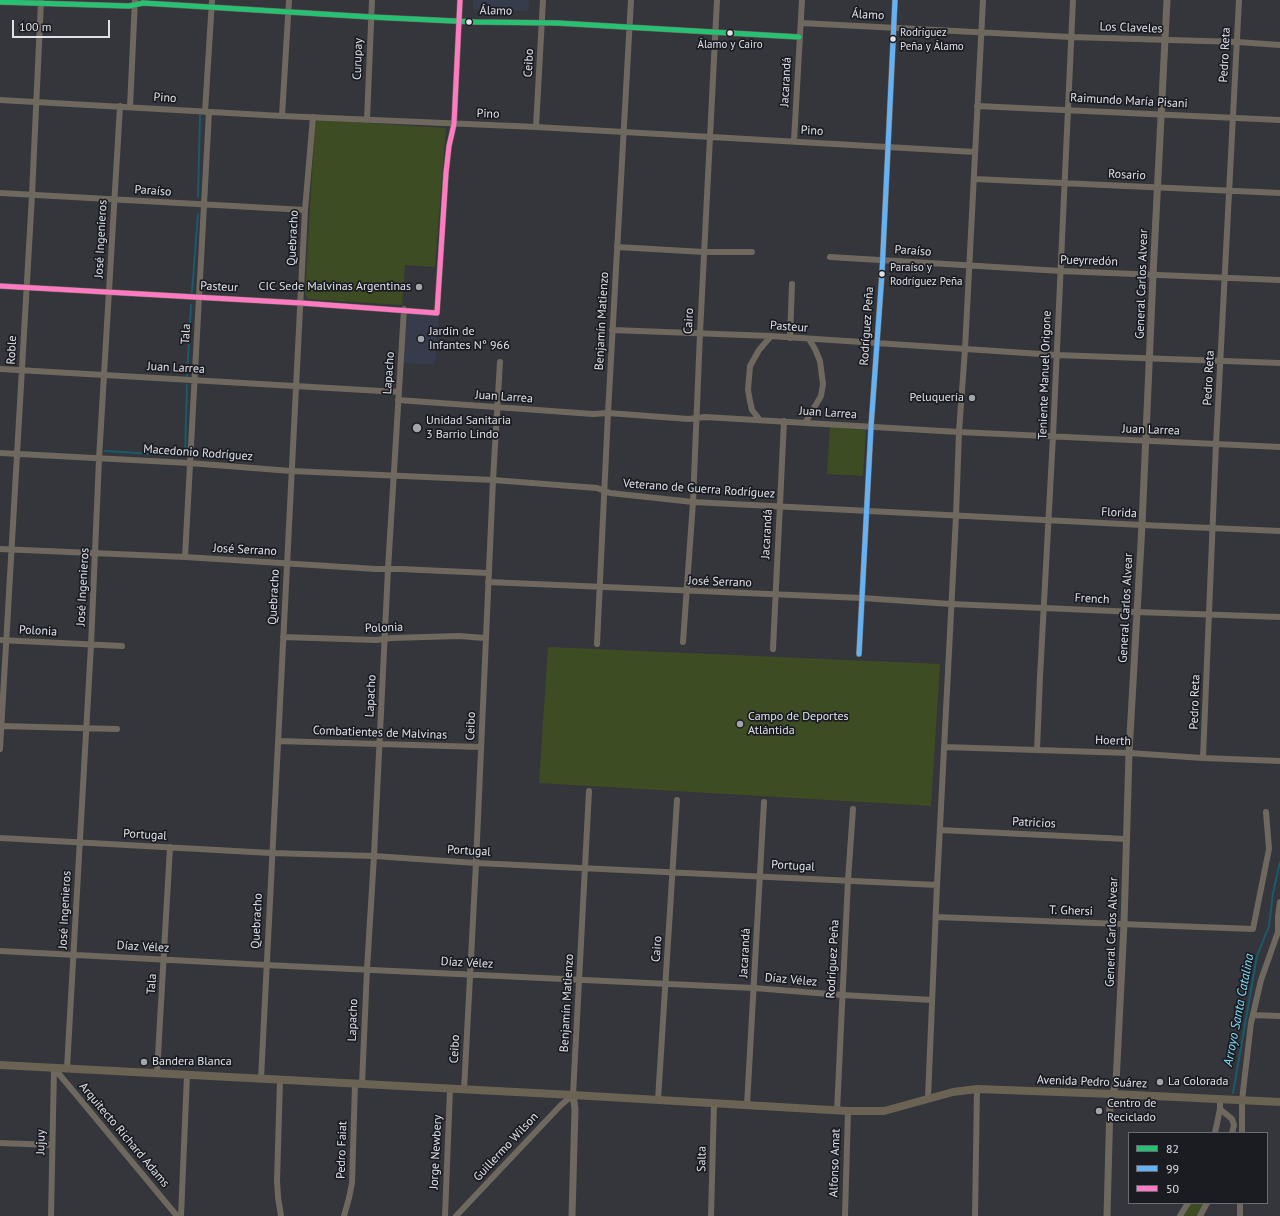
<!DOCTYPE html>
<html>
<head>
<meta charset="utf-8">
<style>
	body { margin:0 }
	#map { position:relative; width:1280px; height:1216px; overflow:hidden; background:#34363c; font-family:"PT Sans",sans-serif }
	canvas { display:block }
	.legend { position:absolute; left:1128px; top:1132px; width:140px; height:72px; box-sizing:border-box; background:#1b1c22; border:1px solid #696b72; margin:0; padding:5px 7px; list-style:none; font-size:12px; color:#dfe1e9 }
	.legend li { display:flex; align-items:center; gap:8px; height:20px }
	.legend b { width:20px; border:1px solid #696b72 }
	.scale { position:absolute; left:12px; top:20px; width:98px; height:18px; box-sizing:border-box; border:2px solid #dfe1e9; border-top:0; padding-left:5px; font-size:12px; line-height:14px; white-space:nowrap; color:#dfe1e9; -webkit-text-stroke:3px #1b1c22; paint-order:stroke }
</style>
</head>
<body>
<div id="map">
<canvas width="1280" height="1216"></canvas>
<ul class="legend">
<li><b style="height:5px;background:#26c172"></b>82</li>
<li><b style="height:5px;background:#66b1f2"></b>99</li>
<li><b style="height:5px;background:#fe7ac1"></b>50</li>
</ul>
<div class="scale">100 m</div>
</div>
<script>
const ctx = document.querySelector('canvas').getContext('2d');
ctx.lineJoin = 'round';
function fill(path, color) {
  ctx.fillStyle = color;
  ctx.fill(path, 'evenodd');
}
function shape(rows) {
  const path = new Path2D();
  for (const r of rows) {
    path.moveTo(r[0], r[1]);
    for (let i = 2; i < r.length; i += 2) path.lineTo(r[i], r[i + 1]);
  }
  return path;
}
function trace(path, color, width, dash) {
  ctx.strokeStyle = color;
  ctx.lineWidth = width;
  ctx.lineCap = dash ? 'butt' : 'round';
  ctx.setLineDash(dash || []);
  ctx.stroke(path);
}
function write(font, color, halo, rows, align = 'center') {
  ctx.font = font + ' "PT Sans",sans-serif';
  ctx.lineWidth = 3.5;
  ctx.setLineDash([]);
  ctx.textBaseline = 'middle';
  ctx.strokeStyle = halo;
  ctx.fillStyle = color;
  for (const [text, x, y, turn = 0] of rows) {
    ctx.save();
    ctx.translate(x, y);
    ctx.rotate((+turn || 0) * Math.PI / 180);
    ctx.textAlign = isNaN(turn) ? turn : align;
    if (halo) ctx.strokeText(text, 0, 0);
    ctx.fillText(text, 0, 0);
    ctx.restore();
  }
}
const built = shape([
	[473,0,529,0,528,11,473,9],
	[407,313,439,316,435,365,403,363]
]);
const green = shape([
	[320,120,446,128,435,267,405,265,402,305,308,299,305,294,315,122],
	[830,427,866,430,863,476,827,474],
	[548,647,940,664,931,806,539,783],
	[1188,1203,1207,1203,1200,1216,1180,1216]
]);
const stream = shape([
	[198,197,200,114],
	[192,292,198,214],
	[187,376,191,305],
	[105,451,185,456,187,385],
	[1233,1093,1257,956,1269,926,1273,893,1280,862]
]);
const minor = shape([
	[0,2,129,6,143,3,371,17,475,22,557,23,799,37],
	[801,23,1071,37,1237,42,1280,45],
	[0,100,282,116,536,127,975,152],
	[977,106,1280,120],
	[130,107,135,0],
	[205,112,212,0],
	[282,116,289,0],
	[367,120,372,0],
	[536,127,543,0],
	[794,141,802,0],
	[974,179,1280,193],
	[0,193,305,210],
	[617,247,704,252,752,252],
	[830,257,1061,271,1280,280],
	[0,286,301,303,437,313,446,173,449,146,454,124,460,0],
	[612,330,771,336,1056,355,1280,363],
	[790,338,792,284],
	[0,369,399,392],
	[398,400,593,414,608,413,689,419,705,417,959,432,1280,447],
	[760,420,752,410,750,401,748,390,750,366,759,350,771,336],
	[805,423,821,396,823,384,820,361,815,349,809,339],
	[0,453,189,463,291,471,493,480,597,488,610,493,693,502,1142,525,1280,531],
	[0,549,185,557,376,569,401,569,488,573],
	[185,557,209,112],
	[488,582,862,598,951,604,1136,612,1280,617],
	[283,637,376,640,392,638,459,636,485,638],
	[0,640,122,646],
	[683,642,693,502,700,333,717,0],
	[597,644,608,413,631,0],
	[773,649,784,421],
	[859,654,871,427,882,273,895,0],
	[0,726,117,729],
	[278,741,481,747],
	[944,747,1129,753,1203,758,1280,761],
	[0,749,32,195,41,1],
	[1037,750,1040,677,1053,436,1073,0],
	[1203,758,1216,444,1239,0],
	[940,830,1126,839],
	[0,838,271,853,374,856,476,863,937,885],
	[936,917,1253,929,1269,849,1266,812],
	[0,951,266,965,754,988,842,995,932,1000],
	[1253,1015,1280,1016],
	[54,1068,177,1216],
	[67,1068,91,645,99,459,120,106],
	[157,1073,170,847],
	[261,1079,305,210,313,117],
	[280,1080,277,1181,278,1197,281,1216],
	[362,1084,367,969,374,856,388,569,404,309],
	[464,1090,476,863,493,480,500,362],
	[928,1098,937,885,956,516,959,432,965,349,983,0],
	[658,1100,677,800],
	[747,1105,764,802],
	[1220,1109,1232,1119,1234,1125,1232,1133],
	[837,1111,848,880,853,809],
	[1215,1133,1220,1109,1220,1100],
	[1242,1133,1242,1100,1251,1023,1261,980,1278,932,1278,917,1280,902],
	[0,1143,52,1145],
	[51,1216,54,1068],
	[181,1216,187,1075],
	[344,1216,349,1198,352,1183,355,1084],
	[445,1216,450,1089],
	[456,1216,561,1105,573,1095,589,791],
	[711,1216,714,1103],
	[845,1216,848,1111],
	[975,1216,977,1089],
	[1180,1216,1188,1203],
	[1200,1216,1207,1203],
	[1240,1216,1240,1203]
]);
const tertiary = shape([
	[572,1216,575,1109,573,1095],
	[1107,1216,1110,1103,1116,1083,1124,924,1129,753,1142,525,1153,275,1167,0]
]);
const secondary = shape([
	[0,1065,573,1095,848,1111,884,1111,953,1092,977,1089,1113,1094,1280,1102]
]);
const bus1 = shape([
	[0,2,129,6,143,3,371,17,475,22,557,23,799,37]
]);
const bus2 = shape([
	[859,654,871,427,882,273,895,0]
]);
const bus3 = shape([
	[0,286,301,303,437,313,446,173,449,146,454,124,460,0]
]);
const markers = [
	[469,22,3.5,"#dfe1e9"],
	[730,33,3.5,"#dfe1e9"],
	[893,39,3.5,"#dfe1e9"],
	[882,274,3.5,"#dfe1e9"],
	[419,287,4,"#a3a5ac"],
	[421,339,4,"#a3a5ac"],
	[972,398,4,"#a3a5ac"],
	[417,428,5,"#a3a5ac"],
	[740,724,4,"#a3a5ac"],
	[144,1062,4,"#a3a5ac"],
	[1160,1082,4,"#a3a5ac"],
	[1099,1111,4,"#a3a5ac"]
];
const busNames = [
	["Rodríguez",900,33],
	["Peña y Álamo",900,47],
	["Álamo y Cairo",730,45,"center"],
	["Paraíso y",890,268],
	["Rodríguez Peña",890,282]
];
const streetNames = [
	["Álamo",496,11,1],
	["Álamo",868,15,3],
	["Los Claveles",1131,28,2],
	["Pedro Reta",1225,55,-87],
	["Curupay",358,59,-88],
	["Ceibo",529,63,-87],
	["Jacarandá",786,82,-87],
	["Pino",165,98,4],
	["Raimundo María Pisani",1129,101,3],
	["Pino",488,114,2],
	["Pino",812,131,3],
	["Rosario",1127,175,3],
	["Paraíso",153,191,4],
	["Quebracho",293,238,-87],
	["José Ingenieros",101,239,-87],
	["Paraíso",913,251,4],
	["Pueyrredón",1089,261,2],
	["General Carlos Alvear",1142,284,-88],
	["Pasteur",219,287,3],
	["Benjamín Matienzo",602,321,-87],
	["Cairo",689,321,-87],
	["Rodríguez Peña",867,326,-86],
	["Pasteur",789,327,4],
	["Tala",186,334,-87],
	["Roble",12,350,-87],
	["Juan Larrea",176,368,3],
	["Lapacho",389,373,-86],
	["Teniente Manuel Origone",1045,375,-88],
	["Pedro Reta",1209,378,-87],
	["Juan Larrea",504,397,4],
	["Juan Larrea",828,413,4],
	["Juan Larrea",1151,430,2],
	["Macedonio Rodríguez",198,453,4],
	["Veterano de Guerra Rodríguez",699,489,4],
	["Florida",1119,513,3],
	["Jacarandá",767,534,-87],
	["José Serrano",245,550,3],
	["José Serrano",720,582,2],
	["José Ingenieros",83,587,-87],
	["Quebracho",274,597,-87],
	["French",1092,599,3],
	["General Carlos Alvear",1126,608,-87],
	["Polonia",384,628,-2],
	["Polonia",38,631,3],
	["Lapacho",371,696,-87],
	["Pedro Reta",1195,702,-88],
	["Ceibo",471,726,-88],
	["Combatientes de Malvinas",380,733,2],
	["Hoerth",1113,741,2],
	["Patricios",1034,823,3],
	["Portugal",145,835,3],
	["Portugal",469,851,3],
	["Portugal",793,866,3],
	["José Ingenieros",65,910,-87],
	["T. Ghersi",1071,911,2],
	["Quebracho",257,921,-87],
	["General Carlos Alvear",1112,932,-88],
	["Díaz Vélez",143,947,3],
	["Cairo",657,949,-86],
	["Jacarandá",745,953,-87],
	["Rodríguez Peña",833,959,-87],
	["Díaz Vélez",467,963,3],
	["Díaz Vélez",791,980,5],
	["Tala",152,984,-86],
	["Benjamín Matienzo",567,1003,-87],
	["Lapacho",353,1020,-88],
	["Ceibo",455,1049,-87],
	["Avenida Pedro Suárez",1092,1082,2],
	["Arquitecto Richard Adams",124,1135,50],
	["Jujuy",41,1142,-89],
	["Guillermo Wilson",506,1147,-47],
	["Pedro Faiat",342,1150,-88],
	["Jorge Newbery",436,1152,-87],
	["Salta",702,1159,-89],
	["Alfonso Amat",835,1163,-88]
];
const poiNames = [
	["CIC Sede Malvinas Argentinas",411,287,"right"],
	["Jardín de",429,332],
	["Infantes N° 966",429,346],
	["Peluquería",964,398,"right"],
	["Unidad Sanitaria",426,421],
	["3 Barrio Lindo",426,435],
	["Campo de Deportes",748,717],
	["Atlántida",748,731],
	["Bandera Blanca",152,1062],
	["La Colorada",1168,1082],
	["Centro de",1107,1104],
	["Reciclado",1107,1118]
];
const waterNames = [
	["Arroyo Santa Catalina",1239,1010,-79]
];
fill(built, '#373c4c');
fill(green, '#3e4c23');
trace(stream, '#185b6c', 2);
trace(minor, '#6e685e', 6);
trace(tertiary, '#6e685e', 7);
trace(secondary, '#6a6353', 8);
trace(bus1, '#26c172', 5);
trace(bus2, '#66b1f2', 5);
trace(bus3, '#fe7ac1', 5);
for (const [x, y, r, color] of markers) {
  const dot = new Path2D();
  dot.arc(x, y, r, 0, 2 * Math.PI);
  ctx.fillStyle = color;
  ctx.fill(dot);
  trace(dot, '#1b1c22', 1.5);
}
write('11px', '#dfe1e9', '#1b1c22', busNames, 'left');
write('12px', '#dfe1e9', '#1b1c22', streetNames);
write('12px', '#dfe1e9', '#1b1c22', poiNames, 'left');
write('italic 13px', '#80dffa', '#1b1c22', waterNames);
</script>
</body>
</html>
